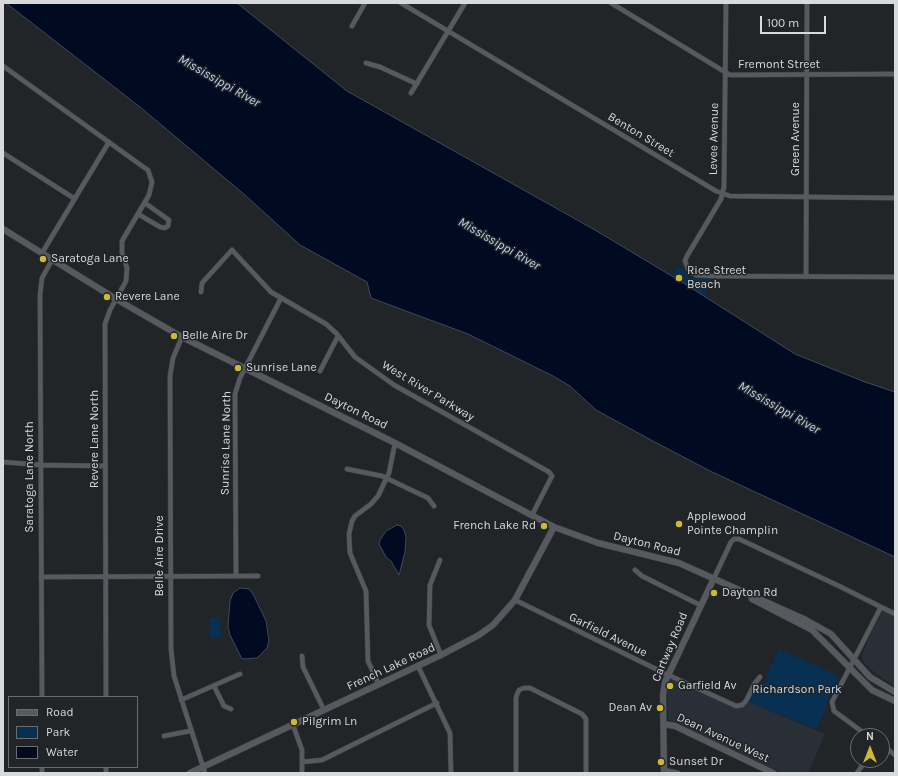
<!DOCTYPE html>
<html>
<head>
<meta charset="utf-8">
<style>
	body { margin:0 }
	#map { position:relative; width:898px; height:776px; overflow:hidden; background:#212528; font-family:Karla,sans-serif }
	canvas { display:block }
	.frame { position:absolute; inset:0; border:4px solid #d7d9db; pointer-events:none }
	.legend { position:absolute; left:8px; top:696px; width:130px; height:72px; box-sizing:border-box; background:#212528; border:1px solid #6a6d70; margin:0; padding:5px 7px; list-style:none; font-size:12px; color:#d7d9db }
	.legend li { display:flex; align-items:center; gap:8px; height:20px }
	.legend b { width:20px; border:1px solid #6a6d70 }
	.north { position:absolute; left:850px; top:728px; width:40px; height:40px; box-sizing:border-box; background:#212528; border:1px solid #6a6d70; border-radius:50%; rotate:0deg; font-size:11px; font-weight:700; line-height:16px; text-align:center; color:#d7d9db }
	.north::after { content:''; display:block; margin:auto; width:14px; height:18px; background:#ceb837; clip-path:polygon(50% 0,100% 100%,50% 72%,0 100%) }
	.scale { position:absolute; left:760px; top:16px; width:66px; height:18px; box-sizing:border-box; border:2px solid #d7d9db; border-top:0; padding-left:5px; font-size:12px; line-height:14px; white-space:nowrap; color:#d7d9db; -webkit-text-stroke:3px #212528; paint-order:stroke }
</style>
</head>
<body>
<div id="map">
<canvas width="898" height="776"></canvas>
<div class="frame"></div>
<ul class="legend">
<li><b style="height:5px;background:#565a5e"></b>Road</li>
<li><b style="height:11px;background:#073053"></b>Park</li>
<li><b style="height:11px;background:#000a21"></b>Water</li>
</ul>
<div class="north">N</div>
<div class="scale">100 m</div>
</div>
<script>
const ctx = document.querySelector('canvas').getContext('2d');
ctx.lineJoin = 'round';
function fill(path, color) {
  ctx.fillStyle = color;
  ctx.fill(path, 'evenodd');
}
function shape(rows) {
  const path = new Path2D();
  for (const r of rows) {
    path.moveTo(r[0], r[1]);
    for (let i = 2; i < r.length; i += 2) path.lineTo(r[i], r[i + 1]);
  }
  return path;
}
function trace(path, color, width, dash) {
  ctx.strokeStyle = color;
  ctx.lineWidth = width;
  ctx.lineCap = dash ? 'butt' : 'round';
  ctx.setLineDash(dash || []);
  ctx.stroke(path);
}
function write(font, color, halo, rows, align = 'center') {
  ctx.font = font + ' Karla,sans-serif';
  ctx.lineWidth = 3;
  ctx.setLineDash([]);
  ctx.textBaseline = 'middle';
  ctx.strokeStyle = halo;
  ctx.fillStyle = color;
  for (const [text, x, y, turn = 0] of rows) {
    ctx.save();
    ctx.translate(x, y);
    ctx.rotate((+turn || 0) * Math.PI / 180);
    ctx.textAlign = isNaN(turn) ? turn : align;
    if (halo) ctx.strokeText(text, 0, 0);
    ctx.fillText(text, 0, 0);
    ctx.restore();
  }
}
const built = shape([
	[885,606,895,610,895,687,870,669,863,661,862,656,868,639],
	[671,679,734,708,742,708,749,702,825,734,808,773,782,773,668,720,667,690,669,681]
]);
const green = shape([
	[682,266,686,275,691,278,710,279,706,299,685,284,671,277,676,269],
	[220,617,221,637,210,637,209,619],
	[779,649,839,676,826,704,826,709,816,729,749,702,756,686,766,682,767,674]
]);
const water = shape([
	[6,3,237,3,347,91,595,230,685,284,795,354,865,382,895,392,895,557,710,471,651,440,596,410,570,386,553,376,468,334,371,298,367,282,300,245,245,195,140,107,6,3],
	[397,525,401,526,404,530,406,537,405,552,399,575,391,561,386,557,379,544,380,540,386,531,397,525],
	[240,588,249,589,253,594,266,621,269,641,267,648,257,658,242,659,230,635,228,627,230,601,233,593,240,588]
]);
const street = shape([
	[401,3,716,191,730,196,895,198],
	[611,3,730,75,895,74],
	[726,3,724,187,721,199,687,256,685,261,688,269,696,275,711,276,895,277],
	[352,26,365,3],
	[366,63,380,67,417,84],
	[3,66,142,166,148,170,152,182,149,195,122,241,122,253,127,268,126,281,110,310,105,324,106,697],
	[411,93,465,3],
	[3,153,75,199],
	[138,214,160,227,165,228,168,226,169,220,166,218,145,203],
	[42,253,109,142],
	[806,276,807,3],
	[201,292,202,283,232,250,271,292,326,324,336,333,355,357,394,385,549,472,552,476,532,515],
	[182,337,173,358,170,376,171,649,174,676,205,773],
	[320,371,338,336],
	[3,462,40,465,105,466],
	[347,469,382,476,428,498,434,506],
	[440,560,430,585,429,625,441,655],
	[635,570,642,576,700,605],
	[236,576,235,394,240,378,281,298],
	[41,577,258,576],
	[714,578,731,542,734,539,739,539,839,586,895,614],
	[515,600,664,673,736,706,742,705,746,701,755,683,760,677],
	[302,656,303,667,324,710],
	[418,666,450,733,451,773],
	[379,685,368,661,366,591,350,553,349,534,352,521,355,516,371,504,378,496,389,473,395,443],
	[214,686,224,706,231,709],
	[42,697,40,295,42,278,52,260],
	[181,700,240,674],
	[293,725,302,750,302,773],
	[164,736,190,731],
	[868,736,834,711,832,702,881,607],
	[882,745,895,755],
	[302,762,322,760,437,703],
	[42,767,42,773],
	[106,767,106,773],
	[664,770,678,773],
	[516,773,516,697,519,690,524,688,530,688,582,714,586,719,586,773],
	[857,773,866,760]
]);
const secondary = shape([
	[3,229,116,299,182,337,395,443,554,527,598,543,679,563,806,620,831,634,870,677,895,692],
	[752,599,812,630,872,690,895,701],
	[664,724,675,726,773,773],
	[190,773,441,655,479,635,493,625,515,600,554,527],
	[664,773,663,695,665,682,714,578]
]);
const markers = [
	[43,259,4,"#ceb837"],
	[679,278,4,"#ceb837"],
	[107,297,4,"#ceb837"],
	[174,336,4,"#ceb837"],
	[238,368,4,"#ceb837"],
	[679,524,4,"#ceb837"],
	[544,526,4,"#ceb837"],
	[714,593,4,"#ceb837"],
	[670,686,4,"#ceb837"],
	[660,708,4,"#ceb837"],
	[294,722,4,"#ceb837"],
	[661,762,4,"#ceb837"]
];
const streetNames = [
	["Fremont Street",779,65],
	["Benton Street",641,135,31],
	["Levee Avenue",714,139,-89],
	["Green Avenue",796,139,-90],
	["West River Parkway",428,391,31],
	["Dayton Road",356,411,26],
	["Revere Lane North",95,439,-90],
	["Sunrise Lane North",226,443,-89],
	["Saratoga Lane North",30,477,-90],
	["Dayton Road",647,544,14],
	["Belle Aire Drive",160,556,-90],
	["Garfield Avenue",608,635,26],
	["Cartway Road",670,647,-67],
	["French Lake Road",391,667,-25],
	["Dean Avenue West",723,738,25]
];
const poiNames = [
	["Saratoga Lane",51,259],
	["Rice Street",687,271],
	["Beach",687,285],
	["Revere Lane",115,297],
	["Belle Aire Dr",182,336],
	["Sunrise Lane",246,368],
	["Applewood",687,517],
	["Pointe Champlin",687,531],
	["French Lake Rd",536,526,"right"],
	["Dayton Rd",722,593],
	["Garfield Av",678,686],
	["Dean Av",652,708,"right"],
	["Pilgrim Ln",302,722],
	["Sunset Dr",669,762]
];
const parkNames = [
	["Richardson Park",797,690]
];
const waterNames = [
	["Mississippi River",219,81,30],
	["Mississippi River",499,244,30],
	["Mississippi River",779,408,30]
];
fill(built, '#282f37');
fill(green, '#073053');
fill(water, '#000a21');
trace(water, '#404859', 1);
trace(street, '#3c3f41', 5.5);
trace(secondary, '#3c3f41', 7);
trace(street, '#565a5e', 4.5);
trace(secondary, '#565a5e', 6);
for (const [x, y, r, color] of markers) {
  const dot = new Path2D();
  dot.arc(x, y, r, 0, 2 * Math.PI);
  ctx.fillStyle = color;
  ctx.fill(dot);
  trace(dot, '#212528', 1.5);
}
write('12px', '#d7d9db', '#212528', streetNames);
write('12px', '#d7d9db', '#212528', poiNames, 'left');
write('12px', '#c0dcfa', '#212528', parkNames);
write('italic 13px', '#b8d4f1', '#212528', waterNames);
</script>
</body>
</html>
